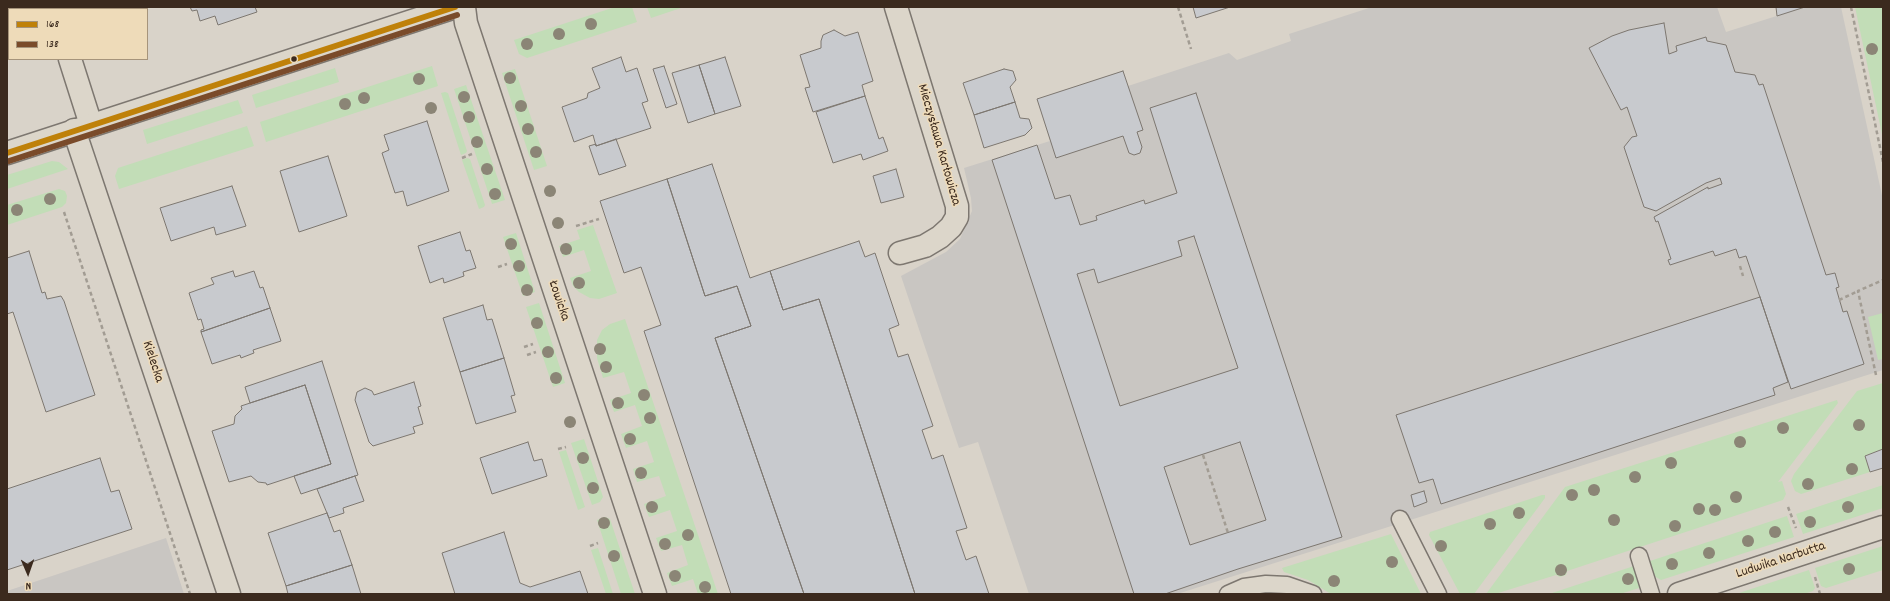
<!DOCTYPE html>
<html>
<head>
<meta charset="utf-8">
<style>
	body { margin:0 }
	#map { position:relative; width:1890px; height:601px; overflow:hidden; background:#d9d3c9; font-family:Dekko,sans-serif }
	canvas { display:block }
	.frame { position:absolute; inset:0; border:8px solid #3b2a1e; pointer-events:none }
	.legend { position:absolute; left:8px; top:8px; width:140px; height:52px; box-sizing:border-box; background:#eedbb9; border:1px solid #a6947b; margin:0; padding:5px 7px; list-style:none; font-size:12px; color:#3b2a1e }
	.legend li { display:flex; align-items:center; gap:8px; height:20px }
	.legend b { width:20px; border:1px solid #a6947b }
	.north { position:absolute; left:8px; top:553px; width:40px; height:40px; -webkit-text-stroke:3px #eedbb9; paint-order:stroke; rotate:178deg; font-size:11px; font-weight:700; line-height:16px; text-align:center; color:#3b2a1e }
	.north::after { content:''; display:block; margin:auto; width:14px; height:18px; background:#3b2a1e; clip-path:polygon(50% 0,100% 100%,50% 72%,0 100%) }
</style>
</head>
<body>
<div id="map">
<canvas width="1890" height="601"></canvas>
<div class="frame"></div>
<ul class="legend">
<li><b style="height:5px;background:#bf8109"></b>168</li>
<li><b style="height:5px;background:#7a4b2a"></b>138</li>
</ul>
<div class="north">N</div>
</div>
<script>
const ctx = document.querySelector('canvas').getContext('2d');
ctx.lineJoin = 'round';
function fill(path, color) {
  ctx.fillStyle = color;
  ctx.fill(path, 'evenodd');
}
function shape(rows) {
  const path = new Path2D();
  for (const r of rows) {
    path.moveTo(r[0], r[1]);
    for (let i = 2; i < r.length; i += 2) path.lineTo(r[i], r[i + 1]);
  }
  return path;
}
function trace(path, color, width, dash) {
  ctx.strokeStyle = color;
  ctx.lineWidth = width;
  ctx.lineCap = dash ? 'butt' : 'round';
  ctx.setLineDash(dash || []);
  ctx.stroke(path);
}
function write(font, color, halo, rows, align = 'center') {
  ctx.font = font + ' Dekko,sans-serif';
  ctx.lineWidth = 3;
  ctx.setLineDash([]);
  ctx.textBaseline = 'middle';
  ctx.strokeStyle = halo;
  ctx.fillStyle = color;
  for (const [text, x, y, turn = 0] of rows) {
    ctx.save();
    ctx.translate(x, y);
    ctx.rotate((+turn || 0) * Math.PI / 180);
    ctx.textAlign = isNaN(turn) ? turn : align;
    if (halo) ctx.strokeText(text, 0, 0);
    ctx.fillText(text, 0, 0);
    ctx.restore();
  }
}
const built = shape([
	[1372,7,1717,7,1726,32,1805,7,1841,7,1883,200,1883,370,1177,594,1029,594,978,442,959,448,901,276,946,252,960,239,972,211,971,198,964,168,1050,141,1037,99,1123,71,1128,86,1229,53,1237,60,1291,41,1289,34],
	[166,538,184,594,7,594,7,591]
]);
const green = shape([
	[615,7,632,7,637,22,527,58,519,54,514,40],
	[647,7,684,7,651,18],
	[1855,7,1883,7,1883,139],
	[432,66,438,86,266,142,260,122],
	[335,68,339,82,256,108,252,95],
	[515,69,547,166,534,170,502,73],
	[466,85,505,200,492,204,454,89],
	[445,92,448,93,467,151,466,153,461,155,441,93],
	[238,100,243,113,147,144,143,130],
	[247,126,254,146,119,189,115,176,118,168],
	[467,158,470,159,485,205,484,207,479,209,462,160],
	[52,161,59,162,68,169,7,189,7,175],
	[59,189,65,191,67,196,66,203,62,207,7,225,7,205],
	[593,225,617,293,599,299,590,298,579,292,573,286,570,278,591,271,584,250,563,257,559,246,580,239,577,230],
	[516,233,535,292,523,296,503,237],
	[539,303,565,383,553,387,526,307],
	[1883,313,1883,359,1878,360,1868,317],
	[625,319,718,594,698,594,693,579,672,586,667,573,688,565,682,545,661,551,656,538,677,531,670,510,649,517,644,504,666,496,659,476,637,482,633,469,654,462,647,441,626,448,621,434,642,426,635,405,614,412,610,400,631,393,624,372,603,378,597,358,597,340,602,330,610,324],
	[1883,383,1883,449,1865,456,1870,472,1801,494,1795,491,1791,481,1794,474,1857,391],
	[1837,400,1838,403,1778,482,1782,481,1786,494,1783,500,1567,571,1566,575,1560,577,1556,575,1495,594,1486,594,1565,487],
	[584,439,603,497,600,502,592,505,571,443],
	[566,450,585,507,578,510,559,452],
	[1883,485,1883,508,1803,534,1796,514],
	[1542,495,1545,495,1545,498,1474,594,1460,594,1429,535,1430,532],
	[1787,516,1794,537,1661,580,1654,576,1650,561],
	[605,517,610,519,635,594,621,594,597,520],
	[1391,534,1421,594,1331,594,1308,580,1284,572,1282,568],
	[1883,546,1883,570,1826,588,1821,586,1815,568],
	[598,548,613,594,606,594,591,550],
	[1634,566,1639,581,1639,588,1620,594,1549,594],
	[1809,570,1815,588,1813,591,1804,594,1736,594]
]);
const building = shape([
	[94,7,134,7,134,9,95,9,94,7],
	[190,7,255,7,257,12,218,25,215,16,200,21,197,10,192,11,190,7],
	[1193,7,1230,7,1196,18,1193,7],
	[1776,7,1805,7,1777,16,1776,7],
	[1664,23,1669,54,1677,51,1676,46,1706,37,1707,41,1726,45,1735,72,1755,75,1759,85,1763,84,1826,275,1835,273,1839,287,1836,288,1843,312,1847,311,1864,364,1791,389,1746,256,1739,258,1736,249,1715,256,1713,251,1670,265,1668,260,1671,259,1658,221,1656,222,1654,217,1708,187,1708,189,1722,184,1720,178,1706,183,1656,211,1644,207,1624,147,1632,137,1637,136,1627,107,1621,110,1589,48,1612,36,1629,30,1664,23],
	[834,30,845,36,858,32,873,81,862,85,865,96,813,112,805,88,810,87,800,55,821,48,821,41,823,35,834,30],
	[621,57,626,72,637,68,648,101,642,103,651,128,596,146,593,135,574,142,562,107,587,98,588,93,600,88,592,68,621,57],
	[725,57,741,106,715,114,699,65,725,57],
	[699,65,715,114,688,123,672,73,699,65],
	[664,66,677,104,666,108,653,69,664,66],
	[1004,69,1013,71,1016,80,1010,87,1015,102,974,115,963,83,1004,69],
	[1123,71,1143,130,1137,132,1142,147,1140,153,1134,155,1129,153,1123,136,1056,158,1037,99,1123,71],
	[1196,93,1342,537,1238,569,1165,594,1134,594,992,160,1037,145,1055,199,1070,195,1080,225,1097,220,1096,216,1144,200,1145,204,1177,193,1150,108,1196,93],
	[1194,236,1238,368,1120,406,1077,274,1094,269,1098,283,1182,256,1178,241,1194,236],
	[1240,442,1266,520,1190,545,1164,467,1240,442],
	[865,96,879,139,883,137,888,151,863,160,861,154,833,163,816,112,865,96],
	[1015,102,1020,118,1029,119,1032,128,1025,135,984,148,974,115,1015,102],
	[427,121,449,191,407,206,403,191,395,193,382,153,389,150,384,135,427,121],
	[616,139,626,166,599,175,589,146,596,144,596,146,616,139],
	[328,156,347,216,299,232,280,171,328,156],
	[712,164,750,278,770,271,783,310,819,299,915,594,804,594,715,338,751,326,737,286,705,296,667,179,712,164],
	[896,169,904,197,881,203,873,176,896,169],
	[667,179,705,296,737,286,751,326,715,338,804,594,731,594,644,331,661,325,641,267,624,273,600,201,667,179],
	[232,186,246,226,216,235,214,227,171,241,160,208,232,186],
	[460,232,466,251,470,250,476,268,463,272,464,276,444,283,443,278,430,283,418,246,460,232],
	[859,241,865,257,875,253,899,325,889,329,898,357,908,354,933,426,922,430,932,459,943,455,967,528,956,531,966,560,976,556,989,594,915,594,819,299,783,310,770,271,859,241],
	[29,251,42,293,45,292,47,299,61,296,64,301,95,395,46,412,13,312,7,314,7,258,29,251],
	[233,271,235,277,254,271,260,288,263,287,270,308,201,332,201,330,204,329,201,319,198,320,189,293,214,284,211,278,233,271],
	[1760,297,1788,382,1773,388,1775,395,1441,504,1433,479,1419,483,1396,415,1760,297],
	[483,305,487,320,492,319,504,358,460,372,443,318,483,305],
	[270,308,281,341,253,350,254,353,241,358,240,355,212,364,201,332,270,308],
	[504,358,515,395,511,396,516,412,476,424,460,372,504,358],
	[322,361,358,475,301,494,294,476,331,464,305,385,250,403,245,387,322,361],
	[414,382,421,406,418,407,423,424,413,427,415,433,373,446,369,442,355,400,357,392,365,388,372,391,374,395,414,382],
	[305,385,331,464,267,485,266,483,258,482,251,476,229,482,212,431,234,424,235,416,242,409,241,406,305,385],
	[528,442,534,461,542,459,547,476,492,494,480,458,528,442],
	[1883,449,1883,468,1870,472,1865,456,1883,449],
	[100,458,111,492,119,490,132,529,7,570,7,489,100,458],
	[355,476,364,501,343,508,344,513,329,518,317,489,355,476],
	[1424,491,1427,502,1414,507,1411,495,1424,491],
	[327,513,334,532,340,530,352,565,286,586,268,533,327,513],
	[504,532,520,583,530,587,580,571,588,594,455,594,442,553,504,532],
	[352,565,361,594,288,594,286,586,352,565]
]);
const path = shape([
	[1178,7,1191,49],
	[1851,7,1883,162],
	[462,158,472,154],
	[64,212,190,594],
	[576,226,599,219],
	[1740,266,1743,276],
	[498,267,507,264],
	[1839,300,1858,291],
	[524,347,533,344],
	[527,355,536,352],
	[1876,375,1858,291,1883,280],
	[558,449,566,447],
	[1203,455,1228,533],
	[1788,507,1796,528],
	[590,546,598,543],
	[1815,577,1820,594]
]);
const lane = shape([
	[1400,519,1438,594],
	[1639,556,1651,594],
	[1228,594,1244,587,1266,584,1287,585,1313,594]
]);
const street = shape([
	[53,7,54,9],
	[464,7,466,23,655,594],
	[896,7,957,206,957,217,951,227,940,237,925,246,900,253],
	[70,59,91,125],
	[74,130,229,594],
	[1679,594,1883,527]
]);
const secondary = shape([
	[7,153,455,7]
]);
const bus1 = shape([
	[7,153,455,7]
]);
const bus2 = shape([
	[9,161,457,15]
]);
const trees = [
	[591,24],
	[559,34],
	[527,44],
	[1872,49],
	[510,78],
	[419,79],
	[464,97],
	[364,98],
	[345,104],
	[521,106],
	[431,108],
	[469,117],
	[528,129],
	[477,142],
	[536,152],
	[487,169],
	[550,191],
	[495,194],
	[50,199],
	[17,210],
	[558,223],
	[511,244],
	[566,249],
	[519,266],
	[579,283],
	[527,290],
	[537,323],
	[600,349],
	[548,352],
	[606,367],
	[556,378],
	[644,395],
	[618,403],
	[650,418],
	[570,422],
	[1859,425],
	[1783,428],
	[630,439],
	[1740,442],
	[583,458],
	[1671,463],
	[1852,469],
	[641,473],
	[1635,477],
	[1808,484],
	[593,488],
	[1594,490],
	[1572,495],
	[1736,497],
	[652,507],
	[1848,507],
	[1699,509],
	[1715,510],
	[1519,513],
	[1614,520],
	[1810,522],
	[604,523],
	[1490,524],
	[1675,526],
	[1775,532],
	[688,535],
	[1748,541],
	[665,544],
	[1441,546],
	[1709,553],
	[614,556],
	[1392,562],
	[1672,564],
	[1849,569],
	[1561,570],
	[675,576],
	[1628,579],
	[1334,581],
	[705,587]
];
const markers = [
	[294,59,3.5,"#3b2a1e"]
];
const streetNames = [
	["Mieczysława Karłowicza",938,145,74],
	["Łowicka",558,301,71],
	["Kielecka",152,362,72],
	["Ludwika Narbutta",1781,561,-18]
];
fill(built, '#c9c6c2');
fill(green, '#c2ddb7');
fill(building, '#c8cace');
trace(building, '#7d7770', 1);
trace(lane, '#7d7770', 19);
trace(street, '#7d7770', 25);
trace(secondary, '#7d7770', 25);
trace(path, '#a29c93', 2.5, [4, 3]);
trace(lane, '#dcd6ca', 16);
trace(street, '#dcd6ca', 22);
trace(secondary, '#dcd6ca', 22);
trace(bus1, '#bf8109', 6);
trace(bus2, '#7a4b2a', 6);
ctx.fillStyle = '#8b8576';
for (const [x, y] of trees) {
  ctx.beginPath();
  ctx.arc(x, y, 6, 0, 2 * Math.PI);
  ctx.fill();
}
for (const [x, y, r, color] of markers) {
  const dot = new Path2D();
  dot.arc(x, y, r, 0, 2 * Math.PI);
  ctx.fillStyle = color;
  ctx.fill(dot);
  trace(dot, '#eedbb9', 1.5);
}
write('14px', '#3b2a1e', '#eedbb9', streetNames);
</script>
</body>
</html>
